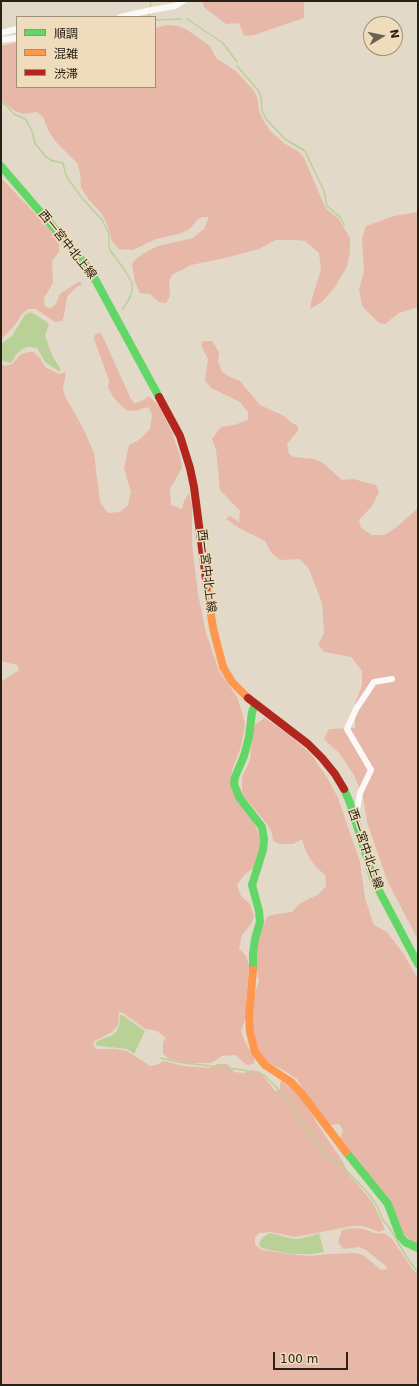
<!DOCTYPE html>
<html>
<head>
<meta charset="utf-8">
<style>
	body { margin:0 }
	#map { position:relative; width:419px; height:1386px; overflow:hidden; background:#e3d9c8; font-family:"DejaVu Sans","Noto Sans JP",sans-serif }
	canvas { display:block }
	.frame { position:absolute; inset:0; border:2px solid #282115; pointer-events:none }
	.legend { position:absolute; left:16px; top:16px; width:140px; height:72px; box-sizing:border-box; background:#efdcbc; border:1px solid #9f9179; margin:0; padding:5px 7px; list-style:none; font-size:12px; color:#282115 }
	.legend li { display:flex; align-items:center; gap:8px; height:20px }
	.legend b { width:20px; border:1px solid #9f9179 }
	.north { position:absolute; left:363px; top:16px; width:40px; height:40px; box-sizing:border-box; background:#efdcbc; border:1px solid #9f9179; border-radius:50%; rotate:80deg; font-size:11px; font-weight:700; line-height:16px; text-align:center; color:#282115 }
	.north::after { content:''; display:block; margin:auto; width:14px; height:18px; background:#696154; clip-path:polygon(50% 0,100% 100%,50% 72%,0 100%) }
	.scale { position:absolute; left:273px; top:1352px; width:75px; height:18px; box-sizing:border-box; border:2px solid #282115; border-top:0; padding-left:5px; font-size:12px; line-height:14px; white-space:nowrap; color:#282115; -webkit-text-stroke:3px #efdcbc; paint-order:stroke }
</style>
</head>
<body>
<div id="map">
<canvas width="419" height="1386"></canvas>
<div class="frame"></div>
<ul class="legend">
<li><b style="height:5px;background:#63d668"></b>順調</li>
<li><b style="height:5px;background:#ff974d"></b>混雑</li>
<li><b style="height:5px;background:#b3261e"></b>渋滞</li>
</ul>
<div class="north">N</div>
<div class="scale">100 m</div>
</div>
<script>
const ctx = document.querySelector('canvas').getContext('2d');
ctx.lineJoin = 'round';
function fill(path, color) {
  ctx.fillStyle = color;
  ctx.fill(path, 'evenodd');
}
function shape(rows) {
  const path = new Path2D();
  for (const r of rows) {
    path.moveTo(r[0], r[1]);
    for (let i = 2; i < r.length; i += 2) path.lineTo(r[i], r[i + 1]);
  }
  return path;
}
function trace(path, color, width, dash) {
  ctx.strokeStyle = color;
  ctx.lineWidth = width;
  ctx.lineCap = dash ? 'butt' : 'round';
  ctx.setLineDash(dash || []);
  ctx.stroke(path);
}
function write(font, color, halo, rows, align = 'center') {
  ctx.font = font + ' "DejaVu Sans","Noto Sans JP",sans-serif';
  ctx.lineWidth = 3.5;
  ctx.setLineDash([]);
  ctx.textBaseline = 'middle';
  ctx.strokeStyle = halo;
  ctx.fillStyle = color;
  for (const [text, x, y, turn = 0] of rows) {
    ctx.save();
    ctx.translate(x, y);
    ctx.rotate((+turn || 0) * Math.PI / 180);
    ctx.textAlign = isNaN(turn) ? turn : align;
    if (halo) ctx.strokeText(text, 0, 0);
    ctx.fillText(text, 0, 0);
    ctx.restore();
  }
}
const green = shape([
	[202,1,304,1,304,18,254,35,244,36,239,23,226,24,204,7],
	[167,25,177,26,186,29,210,46,216,58,236,71,255,92,258,101,259,111,262,118,270,131,284,143,299,152,304,158,326,209,338,218,350,238,350,252,347,266,335,287,322,302,310,309,312,298,321,270,319,253,305,241,295,240,276,240,259,249,225,258,191,265,172,275,169,283,170,296,166,303,159,302,150,294,140,293,135,282,132,264,136,259,144,253,158,246,193,238,204,229,209,217,202,217,197,220,190,229,182,233,156,239,133,250,119,249,112,241,107,224,102,214,89,200,81,188,80,172,77,163,56,142,49,132,43,117,37,112,23,114,15,111,1,100,1,46,17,42,17,87,155,87,155,28],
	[1,178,51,230,59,242,59,252,52,261,53,283,44,298,45,307,51,308,56,304,60,294,80,281,82,284,75,288,67,297,64,316,62,321,55,322,36,309,28,309,21,315,15,325,1,339],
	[418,212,418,307,399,313,385,324,379,323,362,306,359,289,364,271,362,239,366,226,394,216],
	[101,333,131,399,134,403,142,401,149,396,159,406,172,432,180,456,182,468,170,489,171,505,182,509,184,501,189,493,192,505,192,544,198,594,206,633,219,671,237,697,242,712,245,724,241,747,232,770,231,787,236,798,254,822,260,838,259,850,253,868,244,875,237,885,241,896,250,904,254,916,251,924,242,935,239,948,246,956,249,966,245,1019,241,1031,245,1042,255,1059,253,1064,246,1065,236,1055,222,1056,211,1063,183,1063,169,1059,163,1054,163,1042,166,1038,157,1031,145,1029,123,1013,119,1012,118,1025,112,1032,94,1041,93,1045,97,1049,115,1049,127,1051,150,1066,156,1065,164,1061,184,1066,197,1067,209,1068,218,1064,227,1064,234,1072,244,1073,252,1070,260,1072,275,1091,280,1090,280,1083,283,1079,293,1085,306,1103,316,1122,343,1162,349,1175,366,1194,374,1205,385,1229,379,1232,363,1226,352,1226,295,1237,271,1232,259,1233,255,1238,255,1245,262,1250,297,1255,313,1256,325,1254,356,1253,363,1255,381,1270,387,1269,386,1266,366,1250,359,1247,343,1249,338,1242,342,1230,352,1228,364,1229,374,1233,386,1234,392,1239,413,1270,418,1274,418,1380,414,1385,1,1385,1,682,19,670,17,665,1,661,1,364,5,366,12,364,21,354,28,352,34,352,40,358,45,367,59,374,66,372,63,389,65,396,84,430,94,453,100,502,108,513,120,512,128,505,131,492,124,468,129,445,139,440,150,429,152,414,148,407,135,411,126,410,113,397,108,387,109,380,94,339,95,334],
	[203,341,212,341,219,352,218,361,222,372,230,377,240,381,260,405,284,416,292,423,298,426,298,431,287,444,289,454,294,457,314,459,323,463,342,480,353,479,376,485,379,492,372,506,359,520,361,528,372,535,385,535,398,526,418,508,418,940,387,880,367,822,363,796,354,775,340,754,324,739,329,729,355,728,355,703,362,686,362,671,351,657,324,652,318,645,324,633,322,603,309,569,300,559,280,560,271,552,265,541,239,528,226,519,230,516,239,522,240,511,220,490,216,450,212,439,221,427,234,425,248,420,248,412,240,402,211,388,205,380,208,359,201,346],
	[265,718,289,735,311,754,328,779,338,798,360,862,365,898,374,925,387,932,405,956,418,979,418,1245,413,1243,402,1232,340,1140,343,1130,339,1124,330,1125,305,1093,297,1079,283,1070,269,1063,261,1056,255,1041,252,1021,253,999,259,981,256,964,257,944,265,921,266,918,271,915,292,912,299,904,319,894,326,886,325,875,315,866,306,852,302,839,293,844,279,844,273,841,272,833,267,824,242,794,242,777,250,760,253,726]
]);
const water = shape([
	[30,312,36,315,49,324,45,336,53,357,60,368,60,372,45,362,37,348,32,347,27,347,21,350,15,356,12,362,9,363,1,360,1,344,12,336,25,315],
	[120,1015,122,1015,145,1031,134,1054,127,1049,100,1046,96,1045,96,1042,99,1040,111,1036,116,1032,119,1026],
	[270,1233,289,1238,297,1239,312,1236,319,1233,324,1252,311,1254,292,1254,269,1250,260,1247,259,1244,262,1238]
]);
const stream = shape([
	[150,9,151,1],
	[149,17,149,13],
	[187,19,223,43,237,62],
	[155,20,181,19],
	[237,66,258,90,261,96,262,111,266,119,285,139,305,151,324,191,327,206,340,217,344,225],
	[1,102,6,105,14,114,25,119,28,123,32,131,35,143,46,157,53,161,63,163,65,172,68,179,82,198,102,220,109,234,109,244,110,250,124,269,132,283,132,291,130,297,123,309],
	[161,1058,177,1062,243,1070,264,1075,284,1095,328,1158,342,1166,368,1193,377,1206,383,1220,389,1227,407,1258,418,1272]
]);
const street = shape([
	[120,17,152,10,175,6,183,1],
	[1,33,17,29],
	[1,40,17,38],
	[354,816,357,810,360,793,371,770,347,729,356,709,374,682,392,679]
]);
const fast = shape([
	[1,166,85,264,96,281,159,397],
	[344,789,350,803,374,881,418,964],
	[253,970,253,954,255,939,260,922,259,911,252,885,263,850,264,840,262,827,239,797,234,784,235,777,244,756,249,737,252,712,255,705],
	[346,1152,388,1204,400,1236,405,1242,418,1248]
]);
const slow = shape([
	[207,587,213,628,223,667,232,682,248,698],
	[253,970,249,1016,250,1032,255,1052,265,1065,291,1082,302,1094,346,1152]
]);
const jam = shape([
	[159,397,180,436,190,468,194,487,207,587],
	[248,698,308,744,322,758,335,774,344,789]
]);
const streetNames = [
	["西一宮中北上線",67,245,51],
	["西一宮中北上線",206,571,83],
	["西一宮中北上線",365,849,71]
];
fill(green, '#e7b8a8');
fill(water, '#b9d197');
trace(stream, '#b9d197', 1.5);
trace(street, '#fbf9f7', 6);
trace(fast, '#63d668', 8);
trace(slow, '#ff974d', 8);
trace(jam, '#b3261e', 8);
write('12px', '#282115', '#efdcbc', streetNames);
</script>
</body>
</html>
